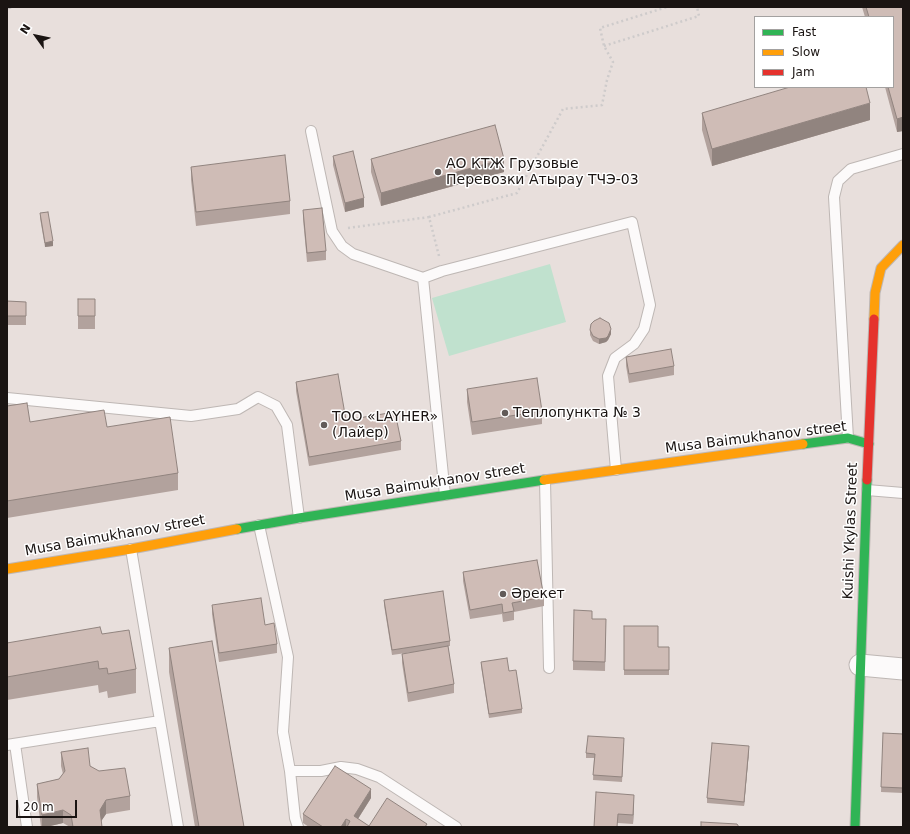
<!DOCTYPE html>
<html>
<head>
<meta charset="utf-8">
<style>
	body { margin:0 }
	#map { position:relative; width:910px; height:834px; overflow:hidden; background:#e8dfdc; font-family:"DejaVu Sans",sans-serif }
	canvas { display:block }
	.frame { position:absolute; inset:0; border:8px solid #1a1412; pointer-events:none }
	.legend { position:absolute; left:754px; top:16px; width:140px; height:72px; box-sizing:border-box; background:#fff; border:1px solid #a3a1a0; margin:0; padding:5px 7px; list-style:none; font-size:12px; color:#1a1412 }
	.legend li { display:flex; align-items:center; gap:8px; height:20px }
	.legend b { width:20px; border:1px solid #a3a1a0 }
	.north { position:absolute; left:16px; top:16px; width:40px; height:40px; -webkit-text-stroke:3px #fff; paint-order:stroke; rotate:303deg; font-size:11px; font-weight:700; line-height:16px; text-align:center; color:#1a1412 }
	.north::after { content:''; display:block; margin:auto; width:14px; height:18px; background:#1a1412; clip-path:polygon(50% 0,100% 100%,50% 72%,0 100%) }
	.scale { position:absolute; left:16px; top:800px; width:61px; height:18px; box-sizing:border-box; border:2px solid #1a1412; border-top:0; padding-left:5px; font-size:12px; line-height:14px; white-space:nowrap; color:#1a1412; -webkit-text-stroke:3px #fff; paint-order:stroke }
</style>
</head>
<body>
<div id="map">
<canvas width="910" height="834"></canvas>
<div class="frame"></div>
<ul class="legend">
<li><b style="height:5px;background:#30b455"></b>Fast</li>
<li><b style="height:5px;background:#ff9f0a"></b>Slow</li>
<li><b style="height:5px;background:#e5322d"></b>Jam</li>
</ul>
<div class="north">N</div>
<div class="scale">20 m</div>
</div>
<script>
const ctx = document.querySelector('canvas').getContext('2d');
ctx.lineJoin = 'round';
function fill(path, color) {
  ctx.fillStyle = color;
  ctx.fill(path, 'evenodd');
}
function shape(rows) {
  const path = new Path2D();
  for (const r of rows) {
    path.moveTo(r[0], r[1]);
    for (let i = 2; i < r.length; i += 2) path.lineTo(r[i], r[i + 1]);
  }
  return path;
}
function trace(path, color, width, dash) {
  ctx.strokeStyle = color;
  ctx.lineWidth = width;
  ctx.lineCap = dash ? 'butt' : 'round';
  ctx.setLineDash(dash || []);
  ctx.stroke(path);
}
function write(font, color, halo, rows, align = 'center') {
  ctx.font = font + ' "DejaVu Sans",sans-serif';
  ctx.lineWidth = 3;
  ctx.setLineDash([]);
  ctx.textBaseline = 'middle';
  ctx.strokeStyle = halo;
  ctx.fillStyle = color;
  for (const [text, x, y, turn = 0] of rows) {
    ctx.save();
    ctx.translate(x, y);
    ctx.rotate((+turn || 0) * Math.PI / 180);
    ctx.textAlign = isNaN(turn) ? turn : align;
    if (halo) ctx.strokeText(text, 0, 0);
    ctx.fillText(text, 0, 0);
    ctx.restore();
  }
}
const green = shape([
	[550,264,566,322,449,356,432,298]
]);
const path = shape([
	[604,46,699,16,697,7],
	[348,228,429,217],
	[439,256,429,217,517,193,563,109,602,105,607,80,613,62,604,46,600,28,667,7]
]);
const lane = shape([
	[311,131,332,231,342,246,353,254,423,278],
	[7,398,191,416,238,409,258,397,276,406,287,425,299,518],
	[848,438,834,197,838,181,851,169,903,154],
	[545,480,549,668],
	[867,490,903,493],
	[445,495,423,278,442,271,632,222,650,305,644,329,634,344,615,358,608,376,616,470],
	[259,525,288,657,283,732,290,771,295,818,298,827],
	[131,549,178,827],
	[15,744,27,827],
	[7,745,160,721],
	[290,771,321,771,341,767,357,769,379,777,456,827]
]);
const street = shape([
	[860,665,903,669]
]);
const fast = shape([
	[803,444,848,438,869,444],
	[237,529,299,518,544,480],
	[855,827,867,480]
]);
const slow = shape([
	[874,319,875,293,881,268,903,245],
	[544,480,803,444],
	[7,569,131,549,237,529]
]);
const jam = shape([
	[867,480,874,319]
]);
const rail = shape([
	[7,8,11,7]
]);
const wall = shape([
	[862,7,903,7,903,131,897,132,885,87,893,87,893,17,865,17],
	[702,113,870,120,712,166,702,130],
	[333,156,364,207,345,212,333,165],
	[371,159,504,172,381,206,371,172],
	[191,167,290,201,290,214,196,226,191,180],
	[303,210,326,251,326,260,307,262,303,219],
	[40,213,53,246,45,247,40,218],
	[78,299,95,299,95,329,78,329],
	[7,301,26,302,26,325,7,325],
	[590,330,611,334,608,340,606,342,599,344,593,341,590,335],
	[626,357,674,366,674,375,629,383,626,366],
	[296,382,346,420,401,441,401,450,309,466,296,391],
	[467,389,542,411,542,424,472,435,467,402],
	[7,406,30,422,107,427,178,473,178,490,7,518],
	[463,572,544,597,544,606,514,612,514,620,503,622,502,614,470,619,463,581],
	[384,600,450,641,450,646,448,646,454,684,454,693,408,702,402,663,402,654,413,652,392,655,384,605],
	[212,605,265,625,277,644,277,653,219,662,212,614],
	[606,619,605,671,573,670,573,661],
	[624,626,658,647,669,647,669,675,624,675],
	[102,634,136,669,136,693,108,698,107,691,99,693,98,685,7,700,7,643],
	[169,648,244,827,195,827,169,672],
	[481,662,509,671,522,709,522,713,489,718,481,666],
	[883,733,903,734,903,793,881,792],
	[624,743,622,782,593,780,594,758,586,758,586,753],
	[749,751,744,806,707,803,707,798],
	[61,752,90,766,130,796,130,810,106,814,101,821,102,827,70,827,63,823,46,827,41,827,37,797,37,784,59,779,63,774,61,766],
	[371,798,358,819,369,826,427,827,309,827,303,823,303,814],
	[634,804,633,824,618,823,594,827]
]);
const shadedWall = shape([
	[870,103,870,120,712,166,712,149],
	[903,117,903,131,897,132,897,119],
	[504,159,504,172,381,206,381,193],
	[364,198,364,207,345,212,345,203],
	[53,241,53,246,45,247,45,243],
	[611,329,611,334,608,340,606,342,599,344,599,339],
	[749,746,749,751,744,806,744,802],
	[371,789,371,798,354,825,354,816],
	[634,795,634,804,633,824,633,815],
	[106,800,106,814,100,823,100,810],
	[63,810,63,823,46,827,42,827,42,815],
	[346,819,346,827,341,827]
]);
const building = shape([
	[866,7,903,7,903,117,897,119,888,87,893,87,893,17,869,17,866,7],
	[790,87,866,87,870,103,712,149,702,113,790,87],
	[495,125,504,159,381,193,371,159,495,125],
	[353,151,364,198,345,203,333,156,353,151],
	[285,155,290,201,196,212,191,167,285,155],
	[322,208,326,251,307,253,303,210,322,208],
	[48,212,53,241,45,243,40,213,48,212],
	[78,299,95,299,95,316,78,316,78,299],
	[7,301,26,302,26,316,7,316,7,301],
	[600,318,609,323,611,329,608,336,606,338,599,339,593,336,590,330,591,324,594,321,600,318],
	[671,349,674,366,629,374,626,357,671,349],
	[338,374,346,420,395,412,401,441,309,457,296,382,338,374],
	[537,378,542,411,472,422,467,389,537,378],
	[27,403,30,422,104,410,107,427,170,417,178,473,7,501,7,406,27,403],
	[537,560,544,597,512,603,514,611,503,613,502,604,470,610,463,572,537,560],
	[443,591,450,641,392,650,384,600,443,591],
	[261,598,265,625,274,623,277,644,219,653,212,605,261,598],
	[574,610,592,611,592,619,606,619,605,662,573,661,574,610],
	[624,626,658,626,658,647,669,647,669,670,624,670,624,626],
	[100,627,102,634,129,630,136,669,108,674,107,668,99,669,98,661,7,677,7,643,100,627],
	[212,641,244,827,199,827,169,648,212,641],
	[448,646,454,684,408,693,402,654,448,646],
	[507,658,509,671,516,670,522,709,489,714,481,662,507,658],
	[883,733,903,734,903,788,881,787,883,733],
	[588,736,624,738,622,777,593,775,595,754,586,753,588,736],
	[712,743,749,746,744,802,707,798,712,743],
	[88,748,90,766,99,771,125,768,130,796,106,800,100,810,102,827,73,827,71,815,63,810,42,815,37,784,59,779,65,771,61,752,88,748],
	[335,766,371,789,354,816,369,826,387,798,427,824,425,827,347,827,350,821,346,819,341,827,323,827,303,814,335,766],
	[596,792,634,795,633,815,618,814,617,827,594,827,596,792],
	[701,822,737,824,739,827,701,827,701,822]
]);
const markers = [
	[438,172,4,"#625b59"],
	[505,413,4,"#625b59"],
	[324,425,4,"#625b59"],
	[503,594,4,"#625b59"]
];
const poiNames = [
	["АО КТЖ Грузовые",446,164],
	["Перевозки Атырау ТЧЭ-03",446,180],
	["Теплопункта № 3",513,413],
	["ТОО «LAYHER»",332,417],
	["(Лайер)",332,433],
	["Әрекет",511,594]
];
const streetNames = [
	["Musa Baimukhanov street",756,438,-7],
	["Musa Baimukhanov street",435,483,-9],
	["Kuishi Ykylas Street",851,531,-88],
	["Musa Baimukhanov street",115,536,-10]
];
fill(green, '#c0e1ce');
trace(lane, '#beb7b4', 12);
trace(street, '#beb7b4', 23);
trace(fast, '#beb7b4', 11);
trace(slow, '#beb7b4', 11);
trace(jam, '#beb7b4', 11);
trace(path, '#cecbcb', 2.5, [2, 3]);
trace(lane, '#fcfafa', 10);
trace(street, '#fcfafa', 21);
trace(fast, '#30b455', 9);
trace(slow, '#ff9f0a', 9);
trace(jam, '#e5322d', 9);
trace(rail, '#c1bfbe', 3, [8, 4]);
fill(wall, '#b2a29d');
fill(shadedWall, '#91847f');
fill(building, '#cfbcb6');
trace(building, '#91847f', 1);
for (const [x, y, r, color] of markers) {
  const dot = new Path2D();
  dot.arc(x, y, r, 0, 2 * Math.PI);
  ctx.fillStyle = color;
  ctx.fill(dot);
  trace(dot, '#fff', 1.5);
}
write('14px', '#1a1412', '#fff', poiNames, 'left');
write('14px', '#1a1412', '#fff', streetNames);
</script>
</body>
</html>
